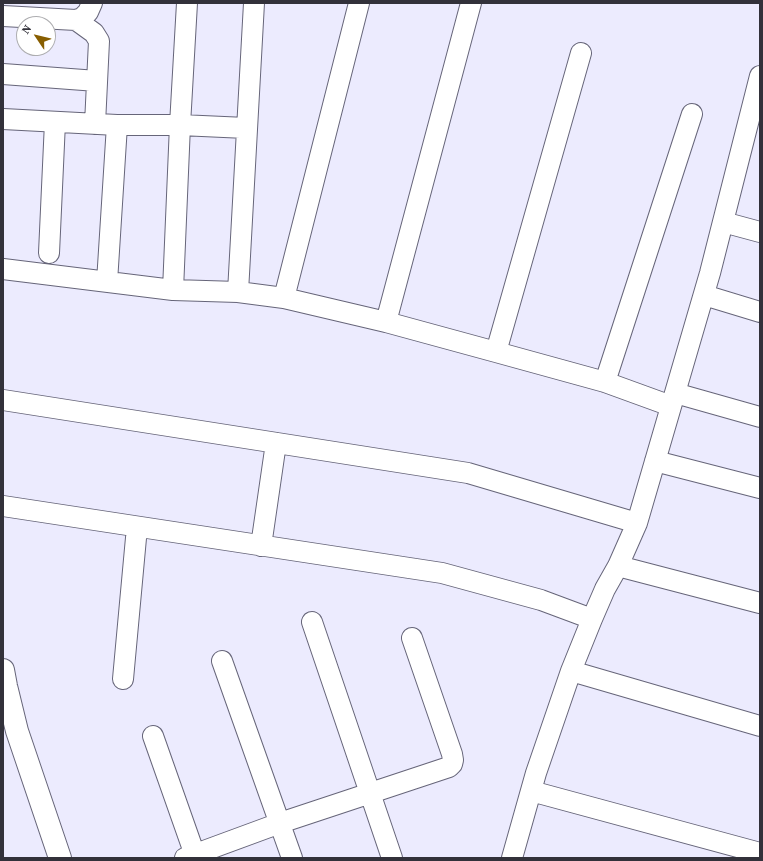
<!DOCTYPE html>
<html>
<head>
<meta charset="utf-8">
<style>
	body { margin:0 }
	#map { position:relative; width:763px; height:861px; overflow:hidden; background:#ecebfe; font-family:"Source Serif 4",serif }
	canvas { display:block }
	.frame { position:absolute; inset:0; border:4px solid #32313a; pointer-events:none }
	.north { position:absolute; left:16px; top:16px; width:40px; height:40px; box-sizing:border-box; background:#fff; border:1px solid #adadb0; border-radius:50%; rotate:305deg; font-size:11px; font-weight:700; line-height:16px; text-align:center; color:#32313a }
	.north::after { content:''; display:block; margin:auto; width:14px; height:18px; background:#885e00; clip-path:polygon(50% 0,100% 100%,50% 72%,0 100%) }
</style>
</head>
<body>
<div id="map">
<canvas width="763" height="861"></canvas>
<div class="frame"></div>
<div class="north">N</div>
</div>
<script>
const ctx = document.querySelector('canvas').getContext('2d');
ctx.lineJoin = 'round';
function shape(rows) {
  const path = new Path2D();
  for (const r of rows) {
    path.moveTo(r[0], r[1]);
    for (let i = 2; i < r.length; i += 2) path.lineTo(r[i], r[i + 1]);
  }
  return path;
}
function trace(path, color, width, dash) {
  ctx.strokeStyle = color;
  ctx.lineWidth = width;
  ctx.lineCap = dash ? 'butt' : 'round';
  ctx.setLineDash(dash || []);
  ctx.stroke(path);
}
const minor = shape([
	[3,16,76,20,82,18,88,12,92,3],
	[76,20,94,33,99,41,95,124],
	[3,74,97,81],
	[3,119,117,125,180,125,246,128],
	[723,222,760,232],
	[49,253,55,122],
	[3,269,173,290,238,292,284,298,386,322,496,352,605,382,671,406],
	[107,282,117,125],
	[173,290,180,125,187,3],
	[238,292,254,3],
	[704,295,760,312],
	[284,298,359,3],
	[386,322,471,3],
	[496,352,581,53],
	[605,382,692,114],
	[675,393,760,417],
	[3,400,468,473,637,523],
	[655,461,760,488],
	[3,506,442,573,541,600,592,619],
	[261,546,276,443],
	[618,566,760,603],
	[312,622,392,858],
	[222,661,292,858],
	[571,671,760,726],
	[123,679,137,527],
	[153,736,196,858],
	[531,791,760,853],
	[185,858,280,823,449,767,452,764,453,760,452,754,412,638],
	[512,858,536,773,571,671,592,619,605,589,618,566,637,523,710,273,760,76]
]);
const tertiary = shape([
	[3,670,6,686,17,731,60,858]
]);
trace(minor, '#666579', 22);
trace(tertiary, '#666579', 24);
trace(minor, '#fff', 20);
trace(tertiary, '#fff', 22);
</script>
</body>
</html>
